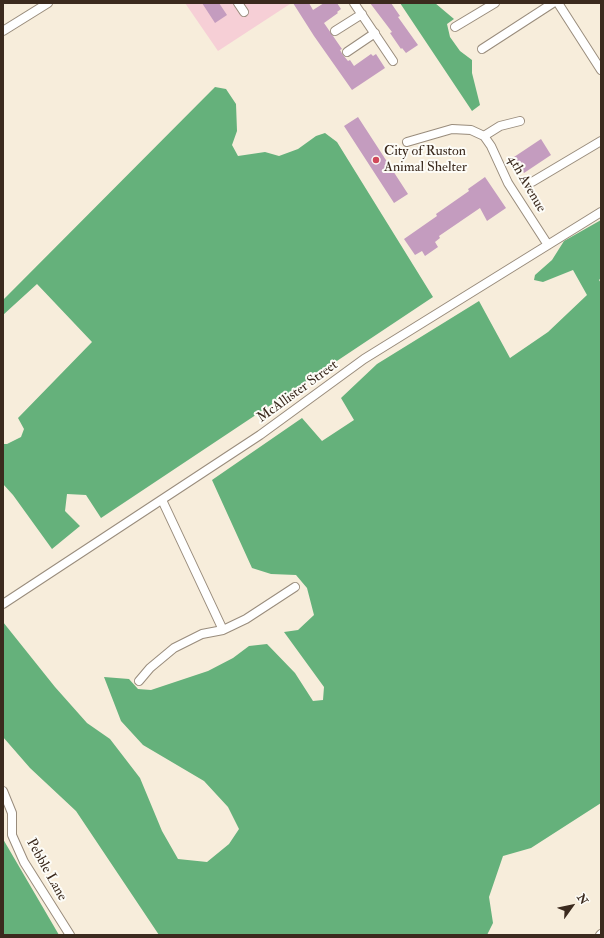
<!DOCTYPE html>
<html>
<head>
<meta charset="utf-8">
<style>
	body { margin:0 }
	#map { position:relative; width:604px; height:938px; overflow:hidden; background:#f7eddb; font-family:"IM FELL Double Pica",serif }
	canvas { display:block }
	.frame { position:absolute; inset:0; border:4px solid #3b2a1e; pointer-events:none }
	.north { position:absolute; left:552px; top:886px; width:40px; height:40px; -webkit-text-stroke:3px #fdfcf7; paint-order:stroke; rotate:57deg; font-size:11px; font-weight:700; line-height:16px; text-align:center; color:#3b2a1e }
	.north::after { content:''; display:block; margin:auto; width:14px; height:18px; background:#3b2a1e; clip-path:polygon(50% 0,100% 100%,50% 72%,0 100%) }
</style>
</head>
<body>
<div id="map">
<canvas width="604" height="938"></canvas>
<div class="frame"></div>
<div class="north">N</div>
</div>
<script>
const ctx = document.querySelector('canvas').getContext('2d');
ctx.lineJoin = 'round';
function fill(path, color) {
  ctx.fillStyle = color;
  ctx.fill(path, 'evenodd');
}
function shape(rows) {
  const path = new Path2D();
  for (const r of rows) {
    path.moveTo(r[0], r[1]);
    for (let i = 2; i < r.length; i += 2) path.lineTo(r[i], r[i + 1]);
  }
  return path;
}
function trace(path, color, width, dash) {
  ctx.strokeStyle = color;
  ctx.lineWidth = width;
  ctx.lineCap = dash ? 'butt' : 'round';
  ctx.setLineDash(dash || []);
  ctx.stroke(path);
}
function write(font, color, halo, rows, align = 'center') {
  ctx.font = font + ' "IM FELL Double Pica",serif';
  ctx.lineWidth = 4;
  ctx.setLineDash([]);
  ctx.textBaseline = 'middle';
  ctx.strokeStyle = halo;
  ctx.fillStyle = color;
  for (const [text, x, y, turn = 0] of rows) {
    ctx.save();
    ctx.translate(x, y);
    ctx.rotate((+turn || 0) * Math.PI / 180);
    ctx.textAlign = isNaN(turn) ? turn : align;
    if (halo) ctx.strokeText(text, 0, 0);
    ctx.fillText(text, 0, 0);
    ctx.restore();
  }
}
const built = shape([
	[185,3,289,3,290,4,218,51]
]);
const forest = shape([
	[400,3,435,3,454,19,447,24,450,37,460,51,472,60,472,73,480,105,472,111],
	[215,87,226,89,236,104,237,131,232,145,238,156,265,152,279,156,298,149,316,136,325,133,337,142,433,297,101,518,86,495,67,494,65,511,80,526,52,549,13,495,3,484,3,444,7,444,21,437,24,429,18,418,92,342,37,284,3,315,3,300],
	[601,220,601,278,599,280,601,283,601,803,531,848,503,856,489,897,493,923,487,935,159,935,76,811,30,768,3,737,3,622,55,687,87,723,110,739,140,778,162,831,178,859,207,862,229,844,239,829,228,807,204,781,143,745,121,721,104,677,129,679,138,689,151,690,208,671,233,658,249,646,267,644,295,673,313,701,323,700,324,687,284,632,298,630,314,615,307,588,296,575,271,574,252,568,212,480,302,418,322,441,354,420,341,398,377,364,479,301,510,358,548,332,587,295,573,270,543,282,534,280,535,275,552,260,564,241],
	[3,839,59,935,3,935]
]);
const building = shape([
	[202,3,219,3,227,15,215,23],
	[293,3,309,3,313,10,324,3,337,3,341,9,337,12,338,13,324,23,342,49,340,50,343,55,348,61,350,60,354,66,371,54,373,56,376,54,385,68,352,90,314,36],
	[370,3,391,3,400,16,398,17,418,45,406,53,402,48,401,49,390,33,392,32],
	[358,117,408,194,394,203,344,126],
	[541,139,551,155,524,173,514,157],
	[485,177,506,208,487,221,480,208,439,236,440,238,435,242,438,247,425,256,422,251,415,255,404,239,437,216,436,214,469,191,468,189]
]);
const minor = shape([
	[238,3,244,12],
	[354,3,393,61],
	[558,3,601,70],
	[455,27,495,3],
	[3,31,48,3],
	[335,31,362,14],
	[482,49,553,3],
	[347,52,375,33],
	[484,136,491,146,508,183,548,245],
	[407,142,452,129,471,130,484,136,500,126,520,121],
	[532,182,601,141],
	[162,500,223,630],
	[3,604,260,435,364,359,601,212],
	[139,681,150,668,174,648,202,634,223,630,246,619,295,587],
	[3,791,12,813,12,835,24,862,70,935],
	[600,935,601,934]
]);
const markers = [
	[376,160,4,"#d1495b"]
];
const poiNames = [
	["City of Ruston",384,152],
	["Animal Shelter",384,168]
];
const streetNames = [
	["4th Avenue",526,184,60],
	["McAllister Street",298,392,-36],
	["Pebble Lane",46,870,61]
];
fill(built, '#f6cfd6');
fill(forest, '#65b17b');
fill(building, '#c49cbf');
trace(minor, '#998c7c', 10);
trace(minor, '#fff', 8);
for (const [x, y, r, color] of markers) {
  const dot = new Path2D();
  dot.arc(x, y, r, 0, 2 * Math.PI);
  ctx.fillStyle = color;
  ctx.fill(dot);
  trace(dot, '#fdfcf7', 1.5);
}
write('14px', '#3b2a1e', '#fdfcf7', poiNames, 'left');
write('14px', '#3b2a1e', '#fdfcf7', streetNames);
</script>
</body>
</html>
